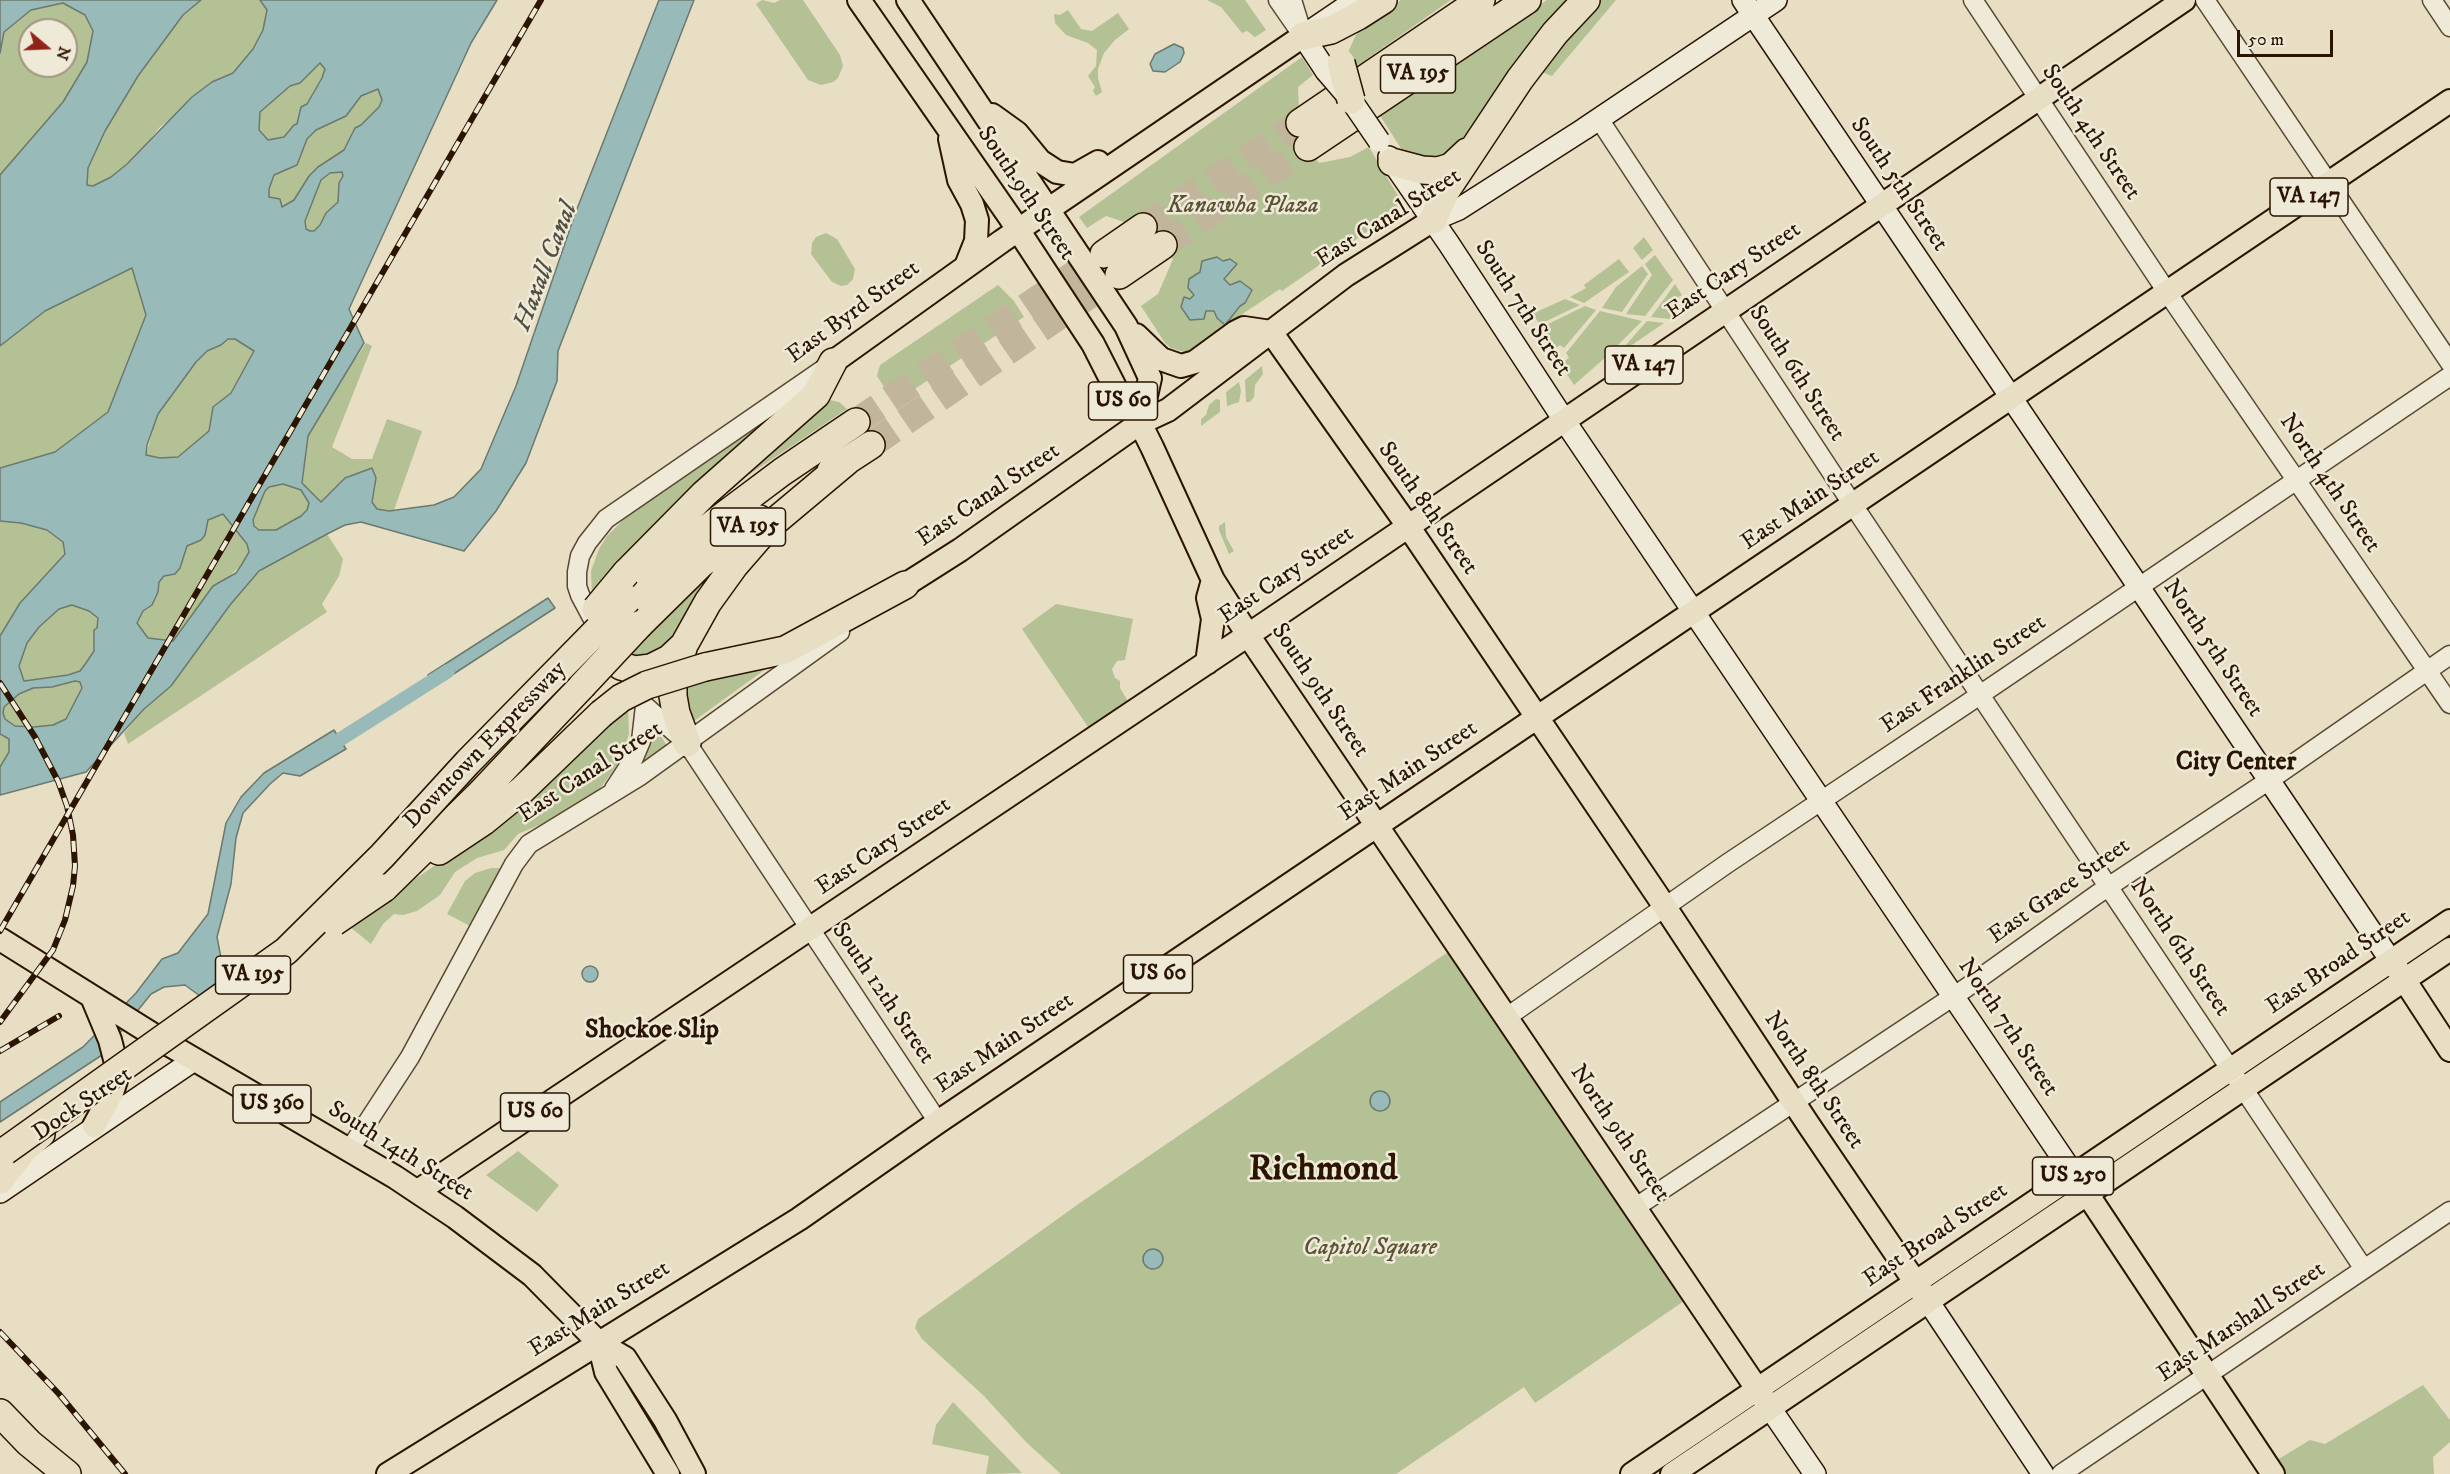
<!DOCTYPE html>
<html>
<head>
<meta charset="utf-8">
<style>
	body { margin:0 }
	#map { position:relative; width:2450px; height:1474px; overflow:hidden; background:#e7dec3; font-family:"IM FELL DW Pica",serif }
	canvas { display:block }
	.north { position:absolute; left:18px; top:18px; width:60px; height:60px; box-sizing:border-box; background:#efead8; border:2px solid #a19582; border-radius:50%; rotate:109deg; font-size:16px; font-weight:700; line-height:24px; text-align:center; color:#2b1500 }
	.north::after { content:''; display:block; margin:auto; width:21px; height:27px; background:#8f2418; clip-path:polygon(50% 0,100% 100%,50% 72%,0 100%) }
	.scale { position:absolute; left:2237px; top:30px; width:96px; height:27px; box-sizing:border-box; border:3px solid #2b1500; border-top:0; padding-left:8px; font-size:18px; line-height:21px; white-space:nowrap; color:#2b1500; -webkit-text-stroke:4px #efead8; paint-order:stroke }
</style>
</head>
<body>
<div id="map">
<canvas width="2450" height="1474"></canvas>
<div class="north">N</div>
<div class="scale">50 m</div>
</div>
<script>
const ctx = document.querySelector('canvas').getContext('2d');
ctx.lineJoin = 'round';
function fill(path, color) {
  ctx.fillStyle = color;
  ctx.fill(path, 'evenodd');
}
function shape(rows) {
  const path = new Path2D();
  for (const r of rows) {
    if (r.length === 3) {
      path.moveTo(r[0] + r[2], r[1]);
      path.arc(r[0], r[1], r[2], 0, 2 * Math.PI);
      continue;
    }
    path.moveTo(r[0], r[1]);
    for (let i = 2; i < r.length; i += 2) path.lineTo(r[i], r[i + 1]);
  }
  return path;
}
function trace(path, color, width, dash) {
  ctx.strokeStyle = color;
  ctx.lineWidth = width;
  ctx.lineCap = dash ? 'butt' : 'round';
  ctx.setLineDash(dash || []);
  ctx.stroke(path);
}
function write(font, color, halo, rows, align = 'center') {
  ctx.font = font + ' "IM FELL DW Pica",serif';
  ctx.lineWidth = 5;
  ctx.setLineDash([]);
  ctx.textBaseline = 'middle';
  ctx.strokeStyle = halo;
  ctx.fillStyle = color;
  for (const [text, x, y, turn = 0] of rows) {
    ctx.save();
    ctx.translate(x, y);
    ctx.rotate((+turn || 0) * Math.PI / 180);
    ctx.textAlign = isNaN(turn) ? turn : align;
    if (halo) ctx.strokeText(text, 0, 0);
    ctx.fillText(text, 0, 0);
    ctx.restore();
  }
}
const green = shape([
	[201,0,260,0,267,10,263,30,253,49,233,74,212,82,192,97,178,113,160,127,141,151,111,177,94,186,86,185,88,168,105,131,138,76,183,15],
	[762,0,774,3,780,0,803,0,840,55,843,66,838,78,833,82,821,85,808,80,756,4],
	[1207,0,1245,0,1266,30,1255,37,1247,31,1242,33,1221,7],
	[1401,0,1451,0,1351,70,1348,58,1349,50,1356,35,1361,29],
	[1547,0,1578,0,1452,160,1412,158,1402,150,1379,114],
	[1596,0,1616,0,1552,76,1539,71],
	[63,3,85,15,93,31,87,62,63,102,0,175,0,53,4,32,31,10],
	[30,30,66,30,66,66,30,66],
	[1068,10,1081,29,1092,31,1118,13,1129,29,1115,40,1104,53,1098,69,1098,78,1102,92,1096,96,1093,91,1095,87,1088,76,1096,66,1097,50,1088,43,1066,35,1055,23,1054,14,1060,15],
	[1302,57,1313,75,1298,87,1300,137,1319,163,1350,157,1369,147,1404,206,1282,291,1280,289,1229,323,1192,351,1187,353,1171,348,1165,343,1141,306,1158,294,1173,259,1156,232,1106,216,1087,228,1079,217],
	[320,63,325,69,322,78,297,124,294,125,284,137,268,140,259,131,260,112,290,86,300,83],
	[378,89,382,100,379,107,351,135,344,150,309,176,294,200,282,207,275,199,269,197,269,189,274,175,297,165,307,139,316,130,346,116,361,96],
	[342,172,343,176,339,183,338,202,326,213,320,225,314,231,310,231,306,229,305,222,321,180,330,173],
	[826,233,837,239,855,269,853,279,847,285,841,286,832,282,811,254,812,243,816,237],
	[1644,237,1653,250,1642,260,1633,248],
	[1655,255,1673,280,1645,316,1626,314,1652,275,1645,264],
	[1619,259,1629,272,1584,303,1570,297,1586,288,1584,285],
	[1642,266,1648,274,1622,312,1602,308,1616,287],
	[133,268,146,315,108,412,55,452,0,468,0,346,45,311],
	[1675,284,1682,295,1672,301,1679,312,1670,319,1651,317],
	[998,285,1014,301,1024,317,901,398,897,399,890,396,877,376,880,365],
	[1565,299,1580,305,1540,324,1532,314],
	[1585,306,1596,310,1564,348,1560,345,1556,348,1542,327],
	[1600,311,1642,321,1607,356,1574,385,1560,364,1569,358,1566,353],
	[1647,321,1664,323,1610,360,1625,346],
	[228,339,235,339,254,351,231,393,213,407,209,431,178,457,160,458,146,455,157,414,196,362,207,351,221,345],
	[366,343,372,346,332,447,352,459,372,459,387,419,422,431,394,510,382,511,374,507,372,497,376,478,358,473,345,478,321,502,302,483,308,436,350,360,357,357],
	[1262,366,1263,374,1255,385,1254,397,1250,402,1246,402,1245,380],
	[1239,382,1241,391,1239,402,1227,406,1226,392],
	[798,398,592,598,591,571,599,549,607,536,630,513],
	[1216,399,1220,400,1220,412,1201,426,1201,419,1206,415,1209,405],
	[830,400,839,402,847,409,747,476,817,407],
	[283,484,301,490,309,503,307,510,301,516,276,530,259,530,254,526,253,520,265,491,269,487],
	[223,513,247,544,249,551,242,564,198,607,184,628,173,641,148,638,137,623,143,611,152,605,158,592,159,582,164,576,180,568,187,546,201,540,205,535,208,520],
	[0,521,21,523,47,530,63,542,65,554,20,603,0,636],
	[1225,522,1226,537,1234,551,1229,554,1219,530,1219,526],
	[327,534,343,559,339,576,322,604,327,612,128,744,124,733,144,709,171,686,230,605,259,571],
	[723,563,661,656,626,658,682,601],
	[1056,604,1133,619,1125,660,1117,661,1112,669,1115,678,1120,681,1120,688,1129,703,1090,730,1022,629],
	[72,605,89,611,98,618,97,628,94,630,94,651,86,663,80,671,68,675,24,681,19,666,27,643,39,627,59,609],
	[774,663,694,721,686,707,683,682],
	[75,681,80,682,82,688,67,719,53,725,34,727,15,726,5,719,3,713,4,707,19,694,33,688,52,687],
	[628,707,629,734,620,761,596,794,572,811,518,834,504,850,477,858,455,872,440,895,417,911,403,915,394,914,383,924,371,944,350,927,369,910,461,848],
	[650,719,667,746,632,770],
	[0,734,9,739,9,752,0,767],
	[491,868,506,868,472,927,447,914,465,881,475,873],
	[1451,950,1687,1299,1535,1403,1524,1387,1396,1474,1061,1474,1026,1442,984,1396,922,1339,915,1328,918,1319,1077,1205],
	[518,1151,559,1185,537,1212,486,1175],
	[2423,1385,2450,1420,2450,1442,2433,1457,2434,1474,2286,1474,2277,1460,2310,1440,2325,1444],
	[953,1402,1022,1473,986,1474,989,1456,932,1444,936,1425]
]);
const water = shape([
	[0,0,201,0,183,15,138,76,105,131,88,168,87,185,93,186,111,177,127,164,192,97,212,82,233,73,253,49,263,30,267,10,260,0,497,0,471,43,349,309,364,343,308,436,302,483,321,502,345,478,372,468,376,478,372,502,377,509,389,511,434,505,454,497,481,469,516,386,575,214,659,0,694,0,558,351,557,381,526,463,496,511,464,551,361,522,345,525,327,534,259,571,230,605,171,686,144,709,86,772,0,795,0,767,9,752,9,739,0,734,0,636,20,603,65,554,63,542,47,530,21,523,0,521,0,468,55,452,108,412,146,315,132,268,45,311,0,346,0,175,63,102,87,62,93,31,85,15,63,3,31,10,4,32,0,53,0,0],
	[320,63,325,69,322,78,307,104,301,107,297,124,294,125,284,137,268,140,259,130,260,112,290,86,300,83,320,63],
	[378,89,382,100,379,107,361,125,355,128,344,150,318,167,309,176,294,200,282,207,280,199,269,197,269,189,274,175,297,165,307,139,316,130,346,116,361,96,378,89],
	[330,173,342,172,343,176,339,183,338,202,326,213,320,225,314,231,310,231,306,229,305,221,321,180,330,173],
	[228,339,235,339,254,351,231,393,213,407,209,431,178,457,160,458,146,455,147,445,158,414,196,362,207,351,221,345,228,339],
	[283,484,301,490,309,503,307,510,301,516,276,530,259,530,254,526,253,520,265,491,269,487,283,484],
	[223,514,247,544,249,552,242,564,236,573,213,586,173,641,148,638,137,623,143,611,152,605,158,592,159,582,164,576,175,574,180,568,187,546,201,540,205,535,208,520,223,514],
	[72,605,89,611,98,618,97,628,94,630,94,651,86,663,80,671,68,675,24,681,19,666,27,643,39,627,59,609,72,605],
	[75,681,80,682,82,688,66,719,53,725,34,727,15,726,5,719,3,713,4,707,19,694,33,688,52,687,75,681],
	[1174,44,1183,48,1184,53,1180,62,1165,72,1153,71,1150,64,1155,54,1174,44],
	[1217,257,1223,261,1230,259,1237,264,1224,279,1230,285,1240,281,1252,290,1245,303,1240,306,1225,325,1217,318,1214,311,1206,311,1204,319,1190,320,1181,307,1184,297,1190,299,1194,295,1188,288,1189,279,1200,272,1202,261,1217,257],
	[548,598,555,608,435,686,428,675,548,598],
	[334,730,346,749,300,776,283,773,270,784,243,813,236,838,231,884,217,937,225,979,204,999,185,985,164,987,151,994,102,1055,0,1122,0,1102,83,1047,136,993,162,959,178,953,208,914,226,823,241,797,264,773,334,730],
	[590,974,8],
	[1380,1101,10],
	[1153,1259,10]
]);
const canal = shape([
	[325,749,448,671]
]);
const motorwayTunnel = shape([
	[1143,227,1300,123],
	[1163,245,1308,147],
	[856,422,1104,254],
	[871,445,1119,275]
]);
const tertiary = shape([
	[1278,0,1303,36],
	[1292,0,1301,29],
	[1973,0,2167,292,2450,704],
	[2205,0,2450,363],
	[2432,0,2450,27],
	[1599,119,1853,505,2364,1269],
	[596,625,580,595,577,586,577,572,580,556,587,543,606,519,828,366],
	[631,682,645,706,687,743,938,1122],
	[614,789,633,760,641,741,645,706],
	[1507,1017,1728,863,1968,703,2450,376],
	[350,1149,410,1057,514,864,529,844,640,776,840,632],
	[1636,1207,1966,988,2096,895,2277,775,2450,655],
	[2061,1474,2450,1211]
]);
const secondary = shape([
	[1743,0,2391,961],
	[1326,71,1303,36,1356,0],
	[1389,157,1449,244,1564,420,2074,1175],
	[1433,220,1459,209,1584,129,1776,0],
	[0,1192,194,1060],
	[1928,1301,2043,1474],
	[1770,1408,1815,1474]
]);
const primary = shape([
	[859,0,1009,216,1093,344,1120,397,1140,423,1152,447,1213,580,1248,635,1770,1408],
	[908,0,1126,326,1150,378,1140,423],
	[992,115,1017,133,1040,161,1057,172,1075,175,1098,162],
	[950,139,959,180,972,204,977,220,976,241,966,266],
	[1271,332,1408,526,1657,895,1808,1124,1928,1301],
	[1136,335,1161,359,1181,366,1195,362,1236,332,1244,328,1271,332],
	[833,362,1002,241,1303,36],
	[905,585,960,550,1140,423,1168,410,1346,275,1433,220],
	[1207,663,1213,619,1208,598,1213,580],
	[0,939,168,1044,395,1177,455,1217,532,1275,599,1343,625,1358,665,1420,694,1474],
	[2396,967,2450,1050],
	[92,997,110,1040,117,1067,117,1077,112,1093,94,1126],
	[2080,1183,2273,1474],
	[418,1191,1263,625,2184,0],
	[599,1343,606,1372,668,1474],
	[388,1474,799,1219,938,1122,2450,101],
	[1632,1474,2450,921],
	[1672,1474,2450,949]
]);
const motorway = shape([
	[1303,36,1331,30,1358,16,1383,0],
	[1300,123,1481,0],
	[1308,147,1527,0],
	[1392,162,1422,170,1438,171,1451,167,1467,152],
	[1433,220,1445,192,1520,79,1555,33,1586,0],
	[1104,254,1143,227],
	[1119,275,1163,245],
	[831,471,871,445],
	[626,573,704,494,816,395,833,362],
	[628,599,686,545,726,514,782,472,856,422],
	[639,625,702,563,759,519],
	[621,666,635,670,651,668,669,659,684,645],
	[705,667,785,650,905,585],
	[687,743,676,713,673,696,673,680,684,645,708,602,734,566,767,528,847,461],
	[439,851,484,821,522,790,601,714],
	[384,888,479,795,582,686],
	[0,1180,23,1150,41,1134],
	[0,1413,29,1443,67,1474]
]);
const rail = shape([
	[0,683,35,737,58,781,67,806,73,835,75,866,73,886,65,920,53,950,0,1022],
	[0,931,541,0],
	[0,1051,59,1016],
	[0,1332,59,1394,125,1474]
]);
const secondaryBridge = shape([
	[1326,71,1351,100,1379,141]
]);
const motorwayBridge = shape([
	[1341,63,1351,100],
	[596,609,626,573],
	[582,686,639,625],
	[601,714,621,698,647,685,705,667],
	[334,922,384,888],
	[5,1151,286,951,382,856,468,762,628,599]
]);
const shields = [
	[1418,74,75],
	[2309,197,78],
	[1644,365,78],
	[1123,401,69],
	[748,527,75],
	[1158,974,69],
	[253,975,75],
	[272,1104,78],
	[535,1112,69],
	[2073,1176,81]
];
const shieldNames = [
	["VA 195",1418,74],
	["VA 147",2309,197],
	["VA 147",1644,365],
	["US 60",1123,401],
	["VA 195",748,527],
	["US 60",1158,974],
	["VA 195",253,975],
	["US 360",272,1104],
	["US 60",535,1112],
	["US 250",2073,1176]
];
const streetNames = [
	["South 4th Street",2090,133,56],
	["South 5th Street",1898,185,56],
	["South 9th Street",1025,194,56],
	["East Canal Street",1389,219,-32],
	["East Cary Street",1734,272,-34],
	["South 7th Street",1522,309,57],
	["East Byrd Street",854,313,-36],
	["South 6th Street",1796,374,57],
	["North 4th Street",2329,484,56],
	["East Canal Street",989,496,-34],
	["East Main Street",1811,501,-34],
	["South 8th Street",1427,509,55],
	["East Cary Street",1287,576,-34],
	["North 5th Street",2212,649,56],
	["East Franklin Street",1964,675,-34],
	["South 9th Street",1319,691,56],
	["Downtown Expressway",486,746,-46],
	["East Main Street",1409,772,-34],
	["East Canal Street",591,773,-33],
	["East Cary Street",884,847,-34],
	["East Grace Street",2060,892,-35],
	["North 6th Street",2179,948,56],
	["East Broad Street",2339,963,-34],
	["South 12th Street",882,994,56],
	["North 7th Street",2007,1028,56],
	["East Main Street",1005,1044,-34],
	["North 8th Street",1813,1081,56],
	["Dock Street",83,1105,-34],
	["North 9th Street",1619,1134,56],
	["South 14th Street",400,1152,32],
	["East Broad Street",1936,1236,-34],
	["East Main Street",600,1310,-32],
	["East Marshall Street",2242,1323,-34]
];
const parkNames = [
	["Kanawha Plaza",1243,207],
	["Capitol Square",1370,1249]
];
const waterNames = [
	["Haxall Canal",547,267,-69]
];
const neighbourhoodNames = [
	["City Center",2236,764],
	["Shockoe Slip",652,1032]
];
const townNames = [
	["Richmond",1323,1172]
];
fill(green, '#b4c195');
fill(water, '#98bbb9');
trace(water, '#6c796f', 1.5);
trace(canal, '#98bbb9', 14);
trace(motorwayTunnel, '#c1b69c', 27, [27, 14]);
trace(tertiary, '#5a4731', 21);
trace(secondary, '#2b1500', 24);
trace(primary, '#2b1500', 26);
trace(motorway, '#2b1500', 30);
trace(tertiary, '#efead8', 18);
trace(secondary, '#efead8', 21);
trace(primary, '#e7dec3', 22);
trace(motorway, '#e7dec3', 27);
trace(rail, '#2b1500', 6);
trace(rail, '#efead8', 4, [11]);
trace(secondaryBridge, '#2b1500', 24, []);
trace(motorwayBridge, '#2b1500', 30, []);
trace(secondaryBridge, '#efead8', 21);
trace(motorwayBridge, '#e7dec3', 27);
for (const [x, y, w] of shields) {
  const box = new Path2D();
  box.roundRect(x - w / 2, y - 19, w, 38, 4.5);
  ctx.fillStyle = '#efead8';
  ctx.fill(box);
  trace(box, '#2b1500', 1.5);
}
write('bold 22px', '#2b1500', null, shieldNames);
write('24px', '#2b1500', '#efead8', streetNames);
write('italic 24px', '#5b5134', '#efead8', parkNames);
write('italic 26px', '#514f41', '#efead8', waterNames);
write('bold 26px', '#2b1500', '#efead8', neighbourhoodNames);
write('bold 36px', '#2b1500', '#efead8', townNames);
</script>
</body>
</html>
